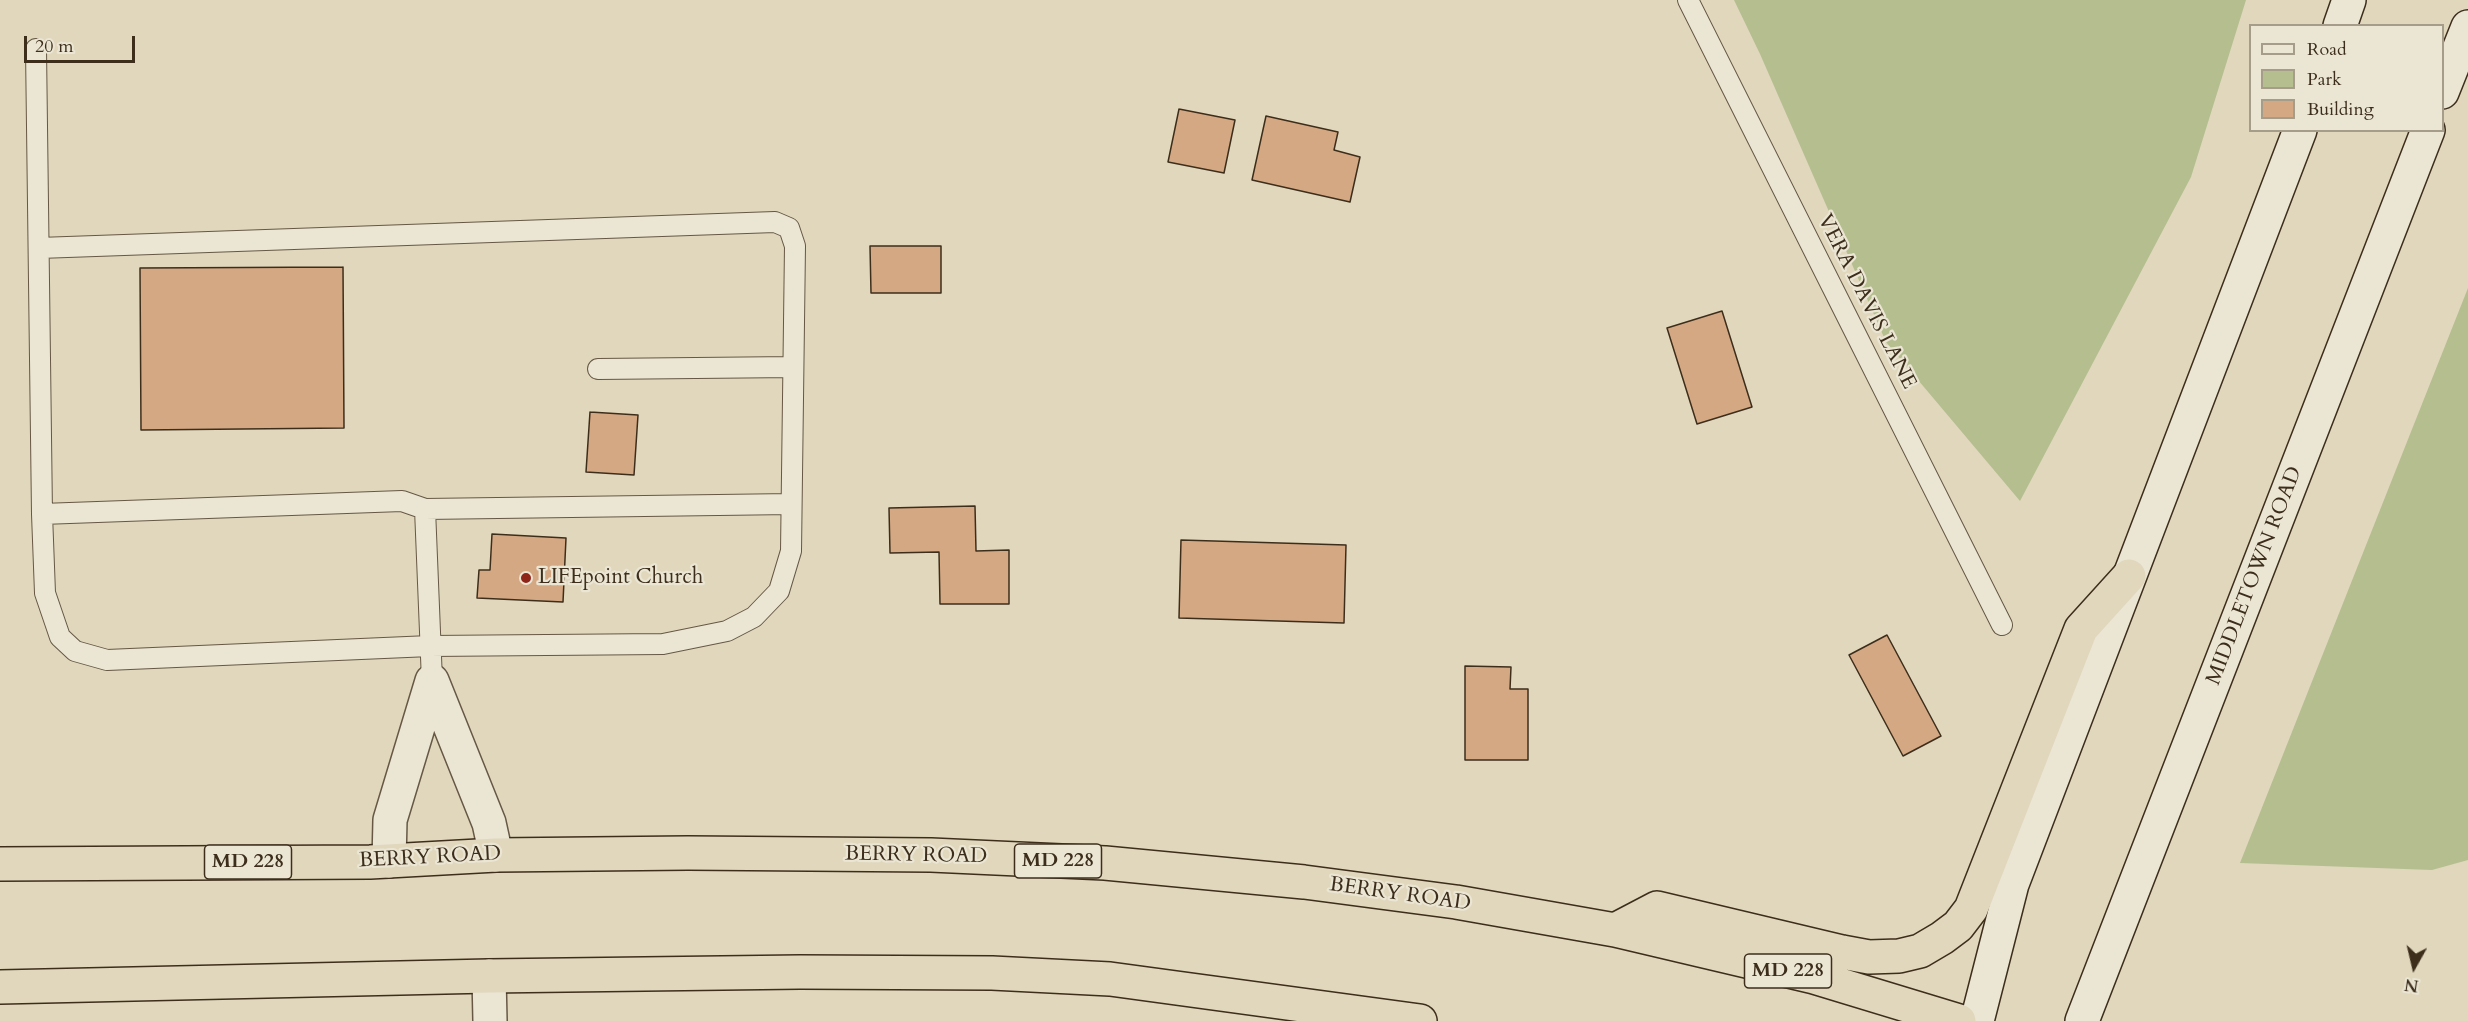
<!DOCTYPE html>
<html>
<head>
<meta charset="utf-8">
<style>
	body { margin:0 }
	#map { position:relative; width:2468px; height:1021px; overflow:hidden; background:#e0d7bd; font-family:Cardo,serif }
	canvas { display:block }
	.legend { position:absolute; left:2249px; top:24px; width:195px; height:108px; box-sizing:border-box; background:#ebe5d4; border:2px solid #a59c8a; margin:0; padding:8px 10px; list-style:none; font-size:18px; color:#3d2e1b }
	.legend li { display:flex; align-items:center; gap:12px; height:30px }
	.legend b { width:30px; border:2px solid #a59c8a }
	.north { position:absolute; left:2384px; top:937px; width:60px; height:60px; -webkit-text-stroke:4px #ebe5d4; paint-order:stroke; rotate:188deg; font-size:16px; font-weight:700; line-height:24px; text-align:center; color:#3d2e1b }
	.north::after { content:''; display:block; margin:auto; width:21px; height:27px; background:#3d2e1b; clip-path:polygon(50% 0,100% 100%,50% 72%,0 100%) }
	.scale { position:absolute; left:24px; top:36px; width:111px; height:27px; box-sizing:border-box; border:3px solid #3d2e1b; border-top:0; padding-left:8px; font-size:18px; line-height:21px; white-space:nowrap; color:#3d2e1b; -webkit-text-stroke:4px #ebe5d4; paint-order:stroke }
</style>
</head>
<body>
<div id="map">
<canvas width="2468" height="1021"></canvas>
<ul class="legend">
<li><b style="height:8px;background:#ebe5d4"></b>Road</li>
<li><b style="height:16px;background:#b5be8f"></b>Park</li>
<li><b style="height:16px;background:#d5a884"></b>Building</li>
</ul>
<div class="north">N</div>
<div class="scale">20 m</div>
</div>
<script>
const ctx = document.querySelector('canvas').getContext('2d');
ctx.lineJoin = 'round';
function fill(path, color) {
  ctx.fillStyle = color;
  ctx.fill(path, 'evenodd');
}
function shape(rows) {
  const path = new Path2D();
  for (const r of rows) {
    path.moveTo(r[0], r[1]);
    for (let i = 2; i < r.length; i += 2) path.lineTo(r[i], r[i + 1]);
  }
  return path;
}
function trace(path, color, width, dash) {
  ctx.strokeStyle = color;
  ctx.lineWidth = width;
  ctx.lineCap = dash ? 'butt' : 'round';
  ctx.setLineDash(dash || []);
  ctx.stroke(path);
}
function write(font, color, halo, rows, align = 'center') {
  ctx.font = font + ' Cardo,serif';
  ctx.lineWidth = 4.5;
  ctx.setLineDash([]);
  ctx.textBaseline = 'middle';
  ctx.strokeStyle = halo;
  ctx.fillStyle = color;
  for (const [text, x, y, turn = 0] of rows) {
    ctx.save();
    ctx.translate(x, y);
    ctx.rotate((+turn || 0) * Math.PI / 180);
    ctx.textAlign = isNaN(turn) ? turn : align;
    if (halo) ctx.strokeText(text, 0, 0);
    ctx.fillText(text, 0, 0);
    ctx.restore();
  }
}
const green = shape([
	[1734,0,2246,0,2191,177,2020,501,1886,342,1760,54],
	[2468,288,2468,860,2432,870,2240,863]
]);
const building = shape([
	[1179,109,1235,120,1224,173,1168,162,1179,109],
	[1266,116,1338,132,1334,150,1360,157,1350,202,1252,180,1266,116],
	[870,246,941,246,941,293,871,293,870,246],
	[343,267,344,428,141,430,140,268,343,267],
	[1722,311,1752,407,1697,424,1667,328,1722,311],
	[590,412,638,415,634,475,586,472,590,412],
	[975,506,976,551,1009,550,1009,604,940,604,939,552,890,553,889,508,975,506],
	[492,534,566,538,563,602,477,598,479,570,490,570,492,534],
	[1181,540,1346,545,1344,623,1179,618,1181,540],
	[1887,635,1941,736,1903,756,1849,655,1887,635],
	[1465,666,1511,667,1510,689,1528,689,1528,760,1465,760,1465,666]
]);
const service = shape([
	[1688,0,2002,625],
	[36,49,42,514,402,501,425,509,432,681],
	[39,248,775,222,789,228,795,246,791,551,779,591,754,617,727,631,663,644,430,646,107,660,75,651,60,637,45,593,42,514],
	[598,369,793,367],
	[425,509,791,504]
]);
const minor = shape([
	[432,681,489,823,496,855],
	[389,861,390,820,432,681],
	[489,976,490,1021]
]);
const secondary = shape([
	[2340,26,2349,0],
	[2442,92,2468,27],
	[1977,1021,2012,884,2300,130],
	[2082,1021,2428,130]
]);
const trunk = shape([
	[0,864,370,862,496,855,688,853,931,855,1105,863,1304,882,1456,902,1615,930,1814,977,1959,1021],
	[1615,930,1657,908,1842,952,1869,957,1899,956,1920,951,1942,938,1958,926,1971,909,2081,629,2129,576],
	[0,987,489,976,800,972,992,973,1110,979,1420,1021]
]);
const markers = [
	[526,578,6,"#8f2418"]
];
const shields = [
	[1058,861,87],
	[248,862,87],
	[1788,971,87]
];
const shieldNames = [
	["MD 228",1058,861],
	["MD 228",248,862],
	["MD 228",1788,971]
];
const streetNames = [
	["VERA DAVIS LANE",1866,302,63],
	["MIDDLETOWN ROAD",2255,576,-69],
	["BERRY ROAD",916,856,1],
	["BERRY ROAD",430,858,-3],
	["BERRY ROAD",1400,895,8]
];
const poiNames = [
	["LIFEpoint Church",538,578]
];
fill(green, '#b5be8f');
fill(building, '#d5a884');
trace(building, '#3d2e1b', 1.5);
trace(service, '#665844', 22);
trace(minor, '#665844', 36);
trace(secondary, '#3d2e1b', 36);
trace(trunk, '#3d2e1b', 36);
trace(service, '#ebe5d4', 20);
trace(minor, '#ebe5d4', 33);
trace(secondary, '#ebe5d4', 33);
trace(trunk, '#e0d7bd', 33);
for (const [x, y, r, color] of markers) {
  const dot = new Path2D();
  dot.arc(x, y, r, 0, 2 * Math.PI);
  ctx.fillStyle = color;
  ctx.fill(dot);
  trace(dot, '#ebe5d4', 2);
}
for (const [x, y, w] of shields) {
  const box = new Path2D();
  box.roundRect(x - w / 2, y - 17, w, 34, 4.5);
  ctx.fillStyle = '#ebe5d4';
  ctx.fill(box);
  trace(box, '#3d2e1b', 1.5);
}
write('bold 20px', '#3d2e1b', null, shieldNames);
write('21px', '#3d2e1b', '#ebe5d4', streetNames);
write('21px', '#3d2e1b', '#ebe5d4', poiNames, 'left');
</script>
</body>
</html>
